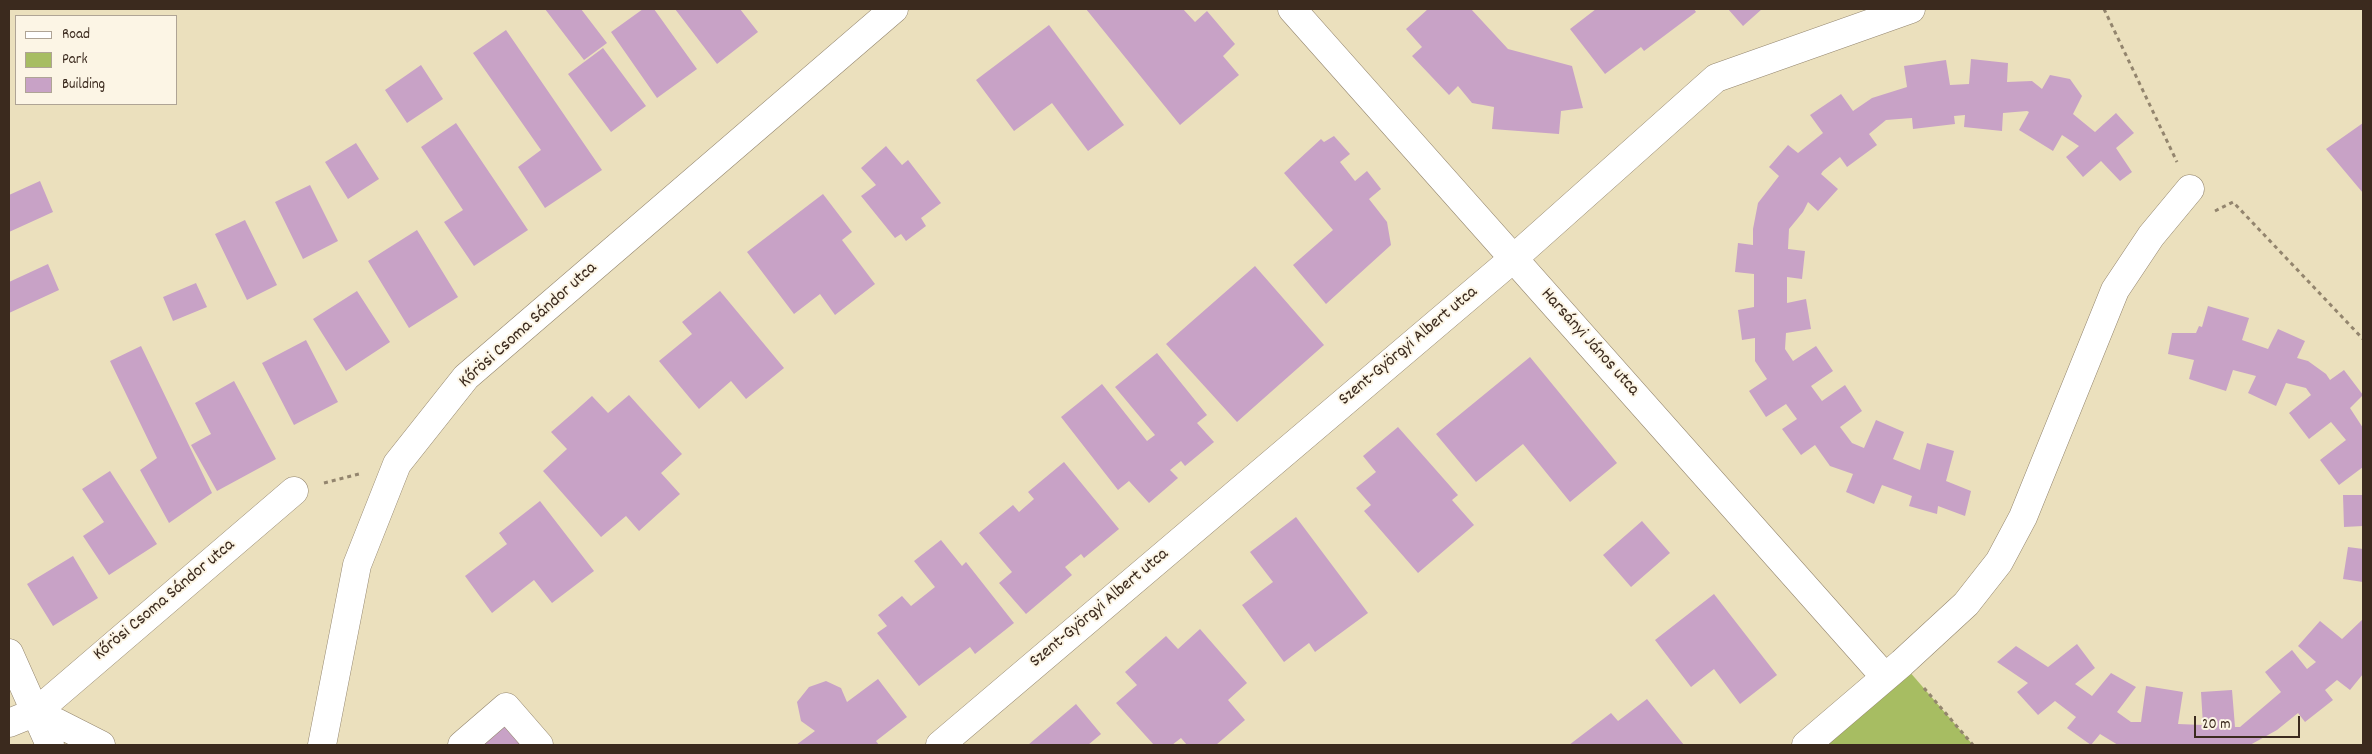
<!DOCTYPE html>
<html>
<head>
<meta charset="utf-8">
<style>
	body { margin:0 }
	#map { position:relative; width:2372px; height:754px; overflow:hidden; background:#ebe0bd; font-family:Dekko,sans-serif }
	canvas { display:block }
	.frame { position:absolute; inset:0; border:10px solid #3b2a1e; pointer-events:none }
	.legend { position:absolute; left:15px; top:15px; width:162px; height:90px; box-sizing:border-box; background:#fcf5e5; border:1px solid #afa495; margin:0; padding:6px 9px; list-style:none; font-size:15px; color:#3b2a1e }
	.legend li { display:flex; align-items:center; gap:10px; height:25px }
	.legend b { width:25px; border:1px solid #afa495 }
	.scale { position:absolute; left:2194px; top:716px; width:106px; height:22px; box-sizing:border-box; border:2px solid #3b2a1e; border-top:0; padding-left:6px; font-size:15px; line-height:18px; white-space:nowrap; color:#3b2a1e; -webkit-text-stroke:4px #fcf5e5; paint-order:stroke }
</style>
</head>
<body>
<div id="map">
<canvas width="2372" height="754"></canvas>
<div class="frame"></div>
<ul class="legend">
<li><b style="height:6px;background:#fff"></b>Road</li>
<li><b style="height:14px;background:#a7bd62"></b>Park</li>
<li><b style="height:14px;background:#c8a2c6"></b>Building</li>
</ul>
<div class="scale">20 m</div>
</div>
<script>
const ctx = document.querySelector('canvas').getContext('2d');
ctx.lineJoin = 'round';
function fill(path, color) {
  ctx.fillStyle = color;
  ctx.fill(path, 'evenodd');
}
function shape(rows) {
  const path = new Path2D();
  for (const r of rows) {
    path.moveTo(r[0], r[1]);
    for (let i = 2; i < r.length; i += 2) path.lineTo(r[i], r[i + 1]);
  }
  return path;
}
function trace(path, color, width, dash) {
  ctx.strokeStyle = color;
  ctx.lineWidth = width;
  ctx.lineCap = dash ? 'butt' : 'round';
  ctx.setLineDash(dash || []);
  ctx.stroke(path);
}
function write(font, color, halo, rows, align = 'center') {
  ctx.font = font + ' Dekko,sans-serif';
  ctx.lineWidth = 4;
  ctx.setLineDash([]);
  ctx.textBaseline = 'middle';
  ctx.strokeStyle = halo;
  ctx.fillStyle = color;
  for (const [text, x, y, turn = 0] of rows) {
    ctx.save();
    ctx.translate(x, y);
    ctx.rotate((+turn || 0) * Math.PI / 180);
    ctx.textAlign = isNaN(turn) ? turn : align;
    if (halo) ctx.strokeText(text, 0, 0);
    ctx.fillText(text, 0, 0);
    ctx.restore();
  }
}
const green = shape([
	[1902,663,1973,745,1806,745]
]);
const building = shape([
	[545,9,581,9,607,43,584,60],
	[643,9,654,9,697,69,657,98,611,32],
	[675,9,740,9,758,32,717,64],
	[1086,9,1183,9,1195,22,1207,11,1235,44,1223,56,1239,75,1180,125],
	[1428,9,1471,9,1508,49,1572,66,1583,108,1561,111,1559,134,1492,129,1494,107,1472,103,1458,86,1449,95,1412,56,1422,47,1406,29],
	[1596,9,1694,9,1696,12,1644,51,1641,47,1605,74,1570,29],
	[1728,9,1762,9,1743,26],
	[1049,25,1124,125,1088,151,1052,103,1014,131,976,80],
	[506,30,602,170,545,208,518,167,541,150,473,53],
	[603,48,646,106,611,132,568,74],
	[1971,59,2008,63,2007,82,2032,81,2042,89,2050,75,2070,79,2082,96,2073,114,2095,132,2116,113,2134,133,2116,148,2132,172,2120,181,2101,161,2083,177,2066,157,2079,146,2062,135,2053,151,2019,130,2029,112,2027,111,2003,113,2002,131,1964,127,1965,115,1954,116,1955,124,1913,129,1912,118,1886,120,1869,134,1877,145,1847,167,1840,157,1823,171,1821,174,1838,189,1818,211,1808,202,1803,212,1789,229,1788,249,1805,251,1802,279,1787,277,1787,303,1806,299,1811,329,1786,333,1785,349,1793,361,1816,346,1833,371,1811,386,1822,401,1845,385,1862,411,1840,427,1852,443,1864,448,1876,420,1904,432,1893,459,1920,470,1927,443,1954,451,1946,481,1971,491,1965,516,1938,506,1937,514,1909,506,1912,496,1882,485,1874,504,1846,492,1853,474,1830,466,1815,445,1801,455,1782,429,1797,419,1786,404,1766,417,1749,391,1767,379,1755,361,1755,338,1742,340,1738,310,1754,307,1754,274,1735,272,1738,243,1753,245,1753,229,1758,203,1779,176,1769,167,1788,145,1798,153,1823,133,1810,115,1841,94,1853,111,1872,98,1907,87,1904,66,1946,60,1950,85,1969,84],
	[421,65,443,99,407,123,385,90],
	[456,123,528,230,474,266,444,222,463,210,421,147],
	[2363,123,2363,193,2326,149],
	[1334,136,1350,154,1340,162,1355,181,1367,171,1381,189,1369,199,1387,222,1391,245,1326,304,1293,265,1333,230,1284,173,1321,139,1324,142],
	[356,143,379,179,348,199,325,162],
	[886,146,902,165,908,160,941,203,921,218,926,226,906,241,901,234,895,238,861,196,876,185,861,168],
	[40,181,53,212,9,232,9,195],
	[310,185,338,241,303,259,275,202],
	[823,194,852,232,842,240,875,284,835,315,820,294,794,314,747,252],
	[245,220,277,285,247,300,215,234],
	[417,230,458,297,409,328,368,261],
	[48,264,59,290,9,313,9,282],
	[1255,266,1324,345,1237,422,1166,344],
	[196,283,207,307,173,321,163,297],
	[357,291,390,342,346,371,313,319],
	[720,291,784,368,746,399,731,381,699,409,659,361,692,334,682,322],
	[2208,306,2249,318,2242,340,2268,349,2278,329,2305,341,2297,358,2308,361,2326,374,2330,380,2344,370,2363,395,2350,408,2363,428,2363,467,2339,485,2320,460,2346,440,2331,422,2309,439,2289,413,2311,395,2306,388,2286,383,2276,406,2248,393,2256,376,2233,370,2226,391,2189,379,2194,360,2168,354,2172,333,2196,333,2199,326,2202,327],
	[306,340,338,402,294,425,262,363],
	[141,346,212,493,169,523,140,470,157,458,110,361],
	[1157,353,1207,415,1197,423,1214,442,1185,466,1181,461,1170,470,1178,478,1149,503,1129,481,1118,490,1061,417,1102,384,1147,441,1155,435,1115,387],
	[1530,357,1617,463,1570,502,1523,444,1476,482,1436,434],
	[234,381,276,459,217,491,191,445,211,434,195,403],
	[629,395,682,454,661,473,680,494,639,531,626,516,601,537,543,471,567,449,551,432,573,413,592,396,608,413],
	[1398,427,1458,495,1452,500,1474,525,1418,573,1364,511,1371,505,1356,488,1376,472,1363,456],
	[1064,462,1119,529,1084,558,1081,554,1065,567,1072,575,1026,614,999,583,1012,572,979,533,1013,505,1019,512,1034,499,1028,492],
	[110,471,157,544,109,575,83,536,104,522,82,489],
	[2343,495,2363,495,2363,526,2344,527],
	[540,501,594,571,552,603,534,580,492,613,465,576,507,544,499,533],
	[1296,517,1368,613,1315,652,1309,643,1284,662,1242,605,1273,582,1250,552],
	[1642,521,1670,553,1631,587,1603,555],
	[941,540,962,566,966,562,1014,623,975,654,970,647,919,686,877,633,887,626,878,615,902,596,911,606,935,587,914,561],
	[2348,547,2363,549,2363,582,2343,579],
	[73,556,98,598,53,626,27,584],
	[1714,594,1777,675,1740,704,1714,669,1691,687,1655,640],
	[2363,619,2363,674,2350,690,2337,680,2325,690,2333,700,2305,722,2298,713,2277,730,2250,745,2118,745,2100,734,2091,745,2067,728,2076,717,2055,701,2038,715,2017,692,2028,683,1997,662,2016,646,2048,667,2077,644,2095,668,2075,684,2092,696,2111,673,2136,687,2117,712,2131,722,2141,722,2146,686,2183,692,2178,724,2203,725,2201,692,2232,690,2235,727,2240,727,2281,692,2265,672,2292,650,2307,669,2316,662,2298,646,2320,621,2342,639],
	[1200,629,1247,683,1228,700,1245,720,1216,745,1187,745,1181,738,1172,745,1154,745,1116,703,1137,685,1125,672,1166,636,1178,649],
	[878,679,907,717,876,741,879,745,796,745,815,731,801,721,797,702,809,687,826,681,841,688,847,702],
	[1647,699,1684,745,1569,745,1611,713,1618,721],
	[1076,704,1101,734,1088,745,1028,745],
	[508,720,530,745,477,745]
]);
const path = shape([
	[2104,9,2177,162],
	[2215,211,2233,202,2363,339],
	[324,483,359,474],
	[1924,688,1973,745]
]);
const minor = shape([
	[1292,9,1885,677],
	[9,653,50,745],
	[36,712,101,745],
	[9,723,36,712,294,491],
	[322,745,357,565,397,464,466,377,894,9],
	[462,745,506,707,539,745],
	[940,745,1514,258,1716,78,1911,9],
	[1806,745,1902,663,1966,604,1999,562,2023,517,2115,290,2151,236,2190,189]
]);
const streetNames = [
	["Kőrösi Csoma Sándor utca",529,326,-42],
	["Harsányi János utca",1589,343,48],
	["Szent-Györgyi Albert utca",1409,347,-40],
	["Kőrösi Csoma Sándor utca",165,601,-40],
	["Szent-Györgyi Albert utca",1100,609,-40]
];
fill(green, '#a7bd62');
fill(building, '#c8a2c6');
trace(minor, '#93856e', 29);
trace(path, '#93856e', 3, [4, 4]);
trace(minor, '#fff', 28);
write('18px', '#3b2a1e', '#fcf5e5', streetNames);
</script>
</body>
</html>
